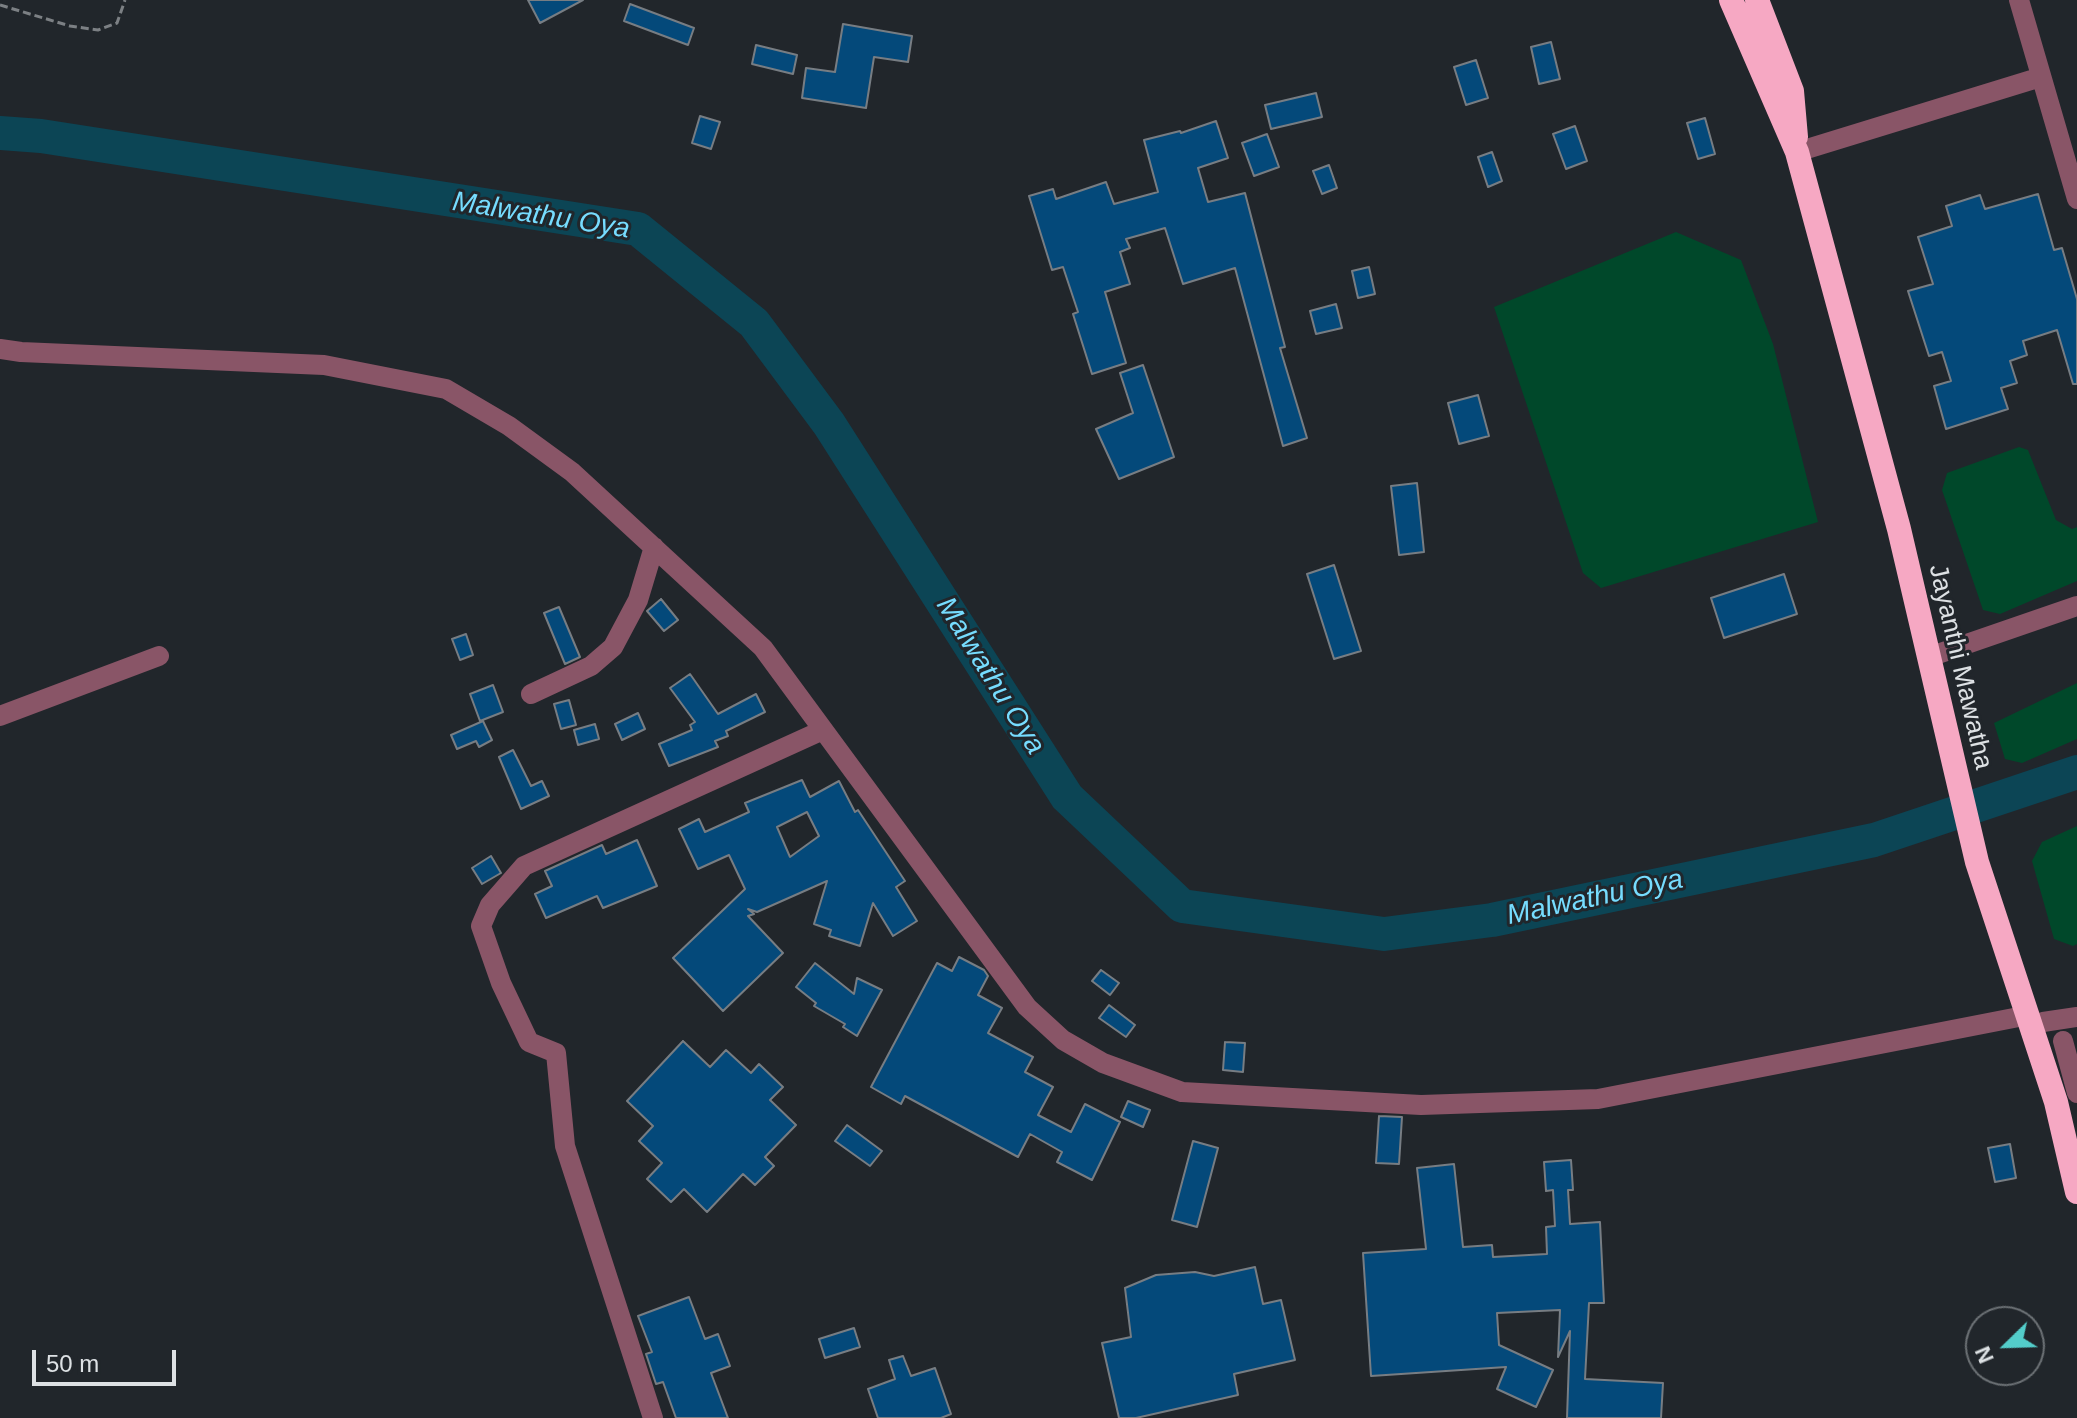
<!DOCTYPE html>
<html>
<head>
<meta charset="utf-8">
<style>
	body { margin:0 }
	#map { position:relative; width:2077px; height:1418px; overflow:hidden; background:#21262b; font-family:Helvetica,sans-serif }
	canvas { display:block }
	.north { position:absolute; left:1965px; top:1306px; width:80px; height:80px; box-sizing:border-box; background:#21262b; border:2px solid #6c7175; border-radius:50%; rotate:247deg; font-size:22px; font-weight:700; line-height:32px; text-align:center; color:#dde1e4 }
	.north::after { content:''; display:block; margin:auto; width:28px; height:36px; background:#53cdca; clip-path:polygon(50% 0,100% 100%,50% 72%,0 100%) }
	.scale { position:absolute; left:32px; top:1350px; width:144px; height:36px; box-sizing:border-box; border:4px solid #dde1e4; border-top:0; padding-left:10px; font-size:24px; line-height:28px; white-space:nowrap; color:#dde1e4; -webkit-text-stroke:6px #21262b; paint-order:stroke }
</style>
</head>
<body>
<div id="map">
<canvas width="2077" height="1418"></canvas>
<div class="north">N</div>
<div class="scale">50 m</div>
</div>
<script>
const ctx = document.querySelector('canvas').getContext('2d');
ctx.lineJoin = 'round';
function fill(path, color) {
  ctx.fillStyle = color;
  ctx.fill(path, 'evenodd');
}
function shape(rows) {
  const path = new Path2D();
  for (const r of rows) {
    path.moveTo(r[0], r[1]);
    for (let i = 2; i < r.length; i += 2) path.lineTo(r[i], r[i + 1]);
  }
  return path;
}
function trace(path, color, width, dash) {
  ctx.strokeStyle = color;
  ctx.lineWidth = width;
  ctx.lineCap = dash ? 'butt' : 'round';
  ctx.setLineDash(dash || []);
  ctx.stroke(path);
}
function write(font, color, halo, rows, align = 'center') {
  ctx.font = font + ' Helvetica,sans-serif';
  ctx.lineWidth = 6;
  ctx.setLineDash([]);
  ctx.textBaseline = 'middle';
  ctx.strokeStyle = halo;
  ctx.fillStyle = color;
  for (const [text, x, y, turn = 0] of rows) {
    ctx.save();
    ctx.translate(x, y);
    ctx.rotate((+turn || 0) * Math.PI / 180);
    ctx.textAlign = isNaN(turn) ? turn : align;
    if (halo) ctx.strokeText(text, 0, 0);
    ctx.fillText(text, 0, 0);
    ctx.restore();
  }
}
const green = shape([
	[1676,232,1741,260,1773,344,1818,522,1601,588,1583,573,1494,307],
	[2019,447,2028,450,2056,520,2072,529,2077,527,2077,581,2000,614,1983,610,1942,490,1947,473],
	[2077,683,2077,739,2022,763,2005,759,1994,723],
	[2077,826,2077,944,2073,946,2054,939,2032,861,2042,842]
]);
const river = shape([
	[0,133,41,136,638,229,754,323,829,424,1067,797,1182,906,1384,934,1492,920,1874,840,2077,772]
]);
const building = shape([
	[528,0,583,0,540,23,528,0],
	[630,4,694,28,688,45,624,21,630,4],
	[843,24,912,36,908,62,874,57,866,108,802,98,806,68,835,72,843,24],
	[1551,42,1560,79,1539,84,1531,47,1551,42],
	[756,45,797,55,793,74,752,64,756,45],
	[1476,60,1488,98,1466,105,1454,67,1476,60],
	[1316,93,1322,117,1271,129,1265,105,1316,93],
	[700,116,720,122,711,149,692,143,700,116],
	[1705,118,1715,154,1698,159,1687,123,1705,118],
	[1216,121,1228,158,1198,168,1208,202,1245,193,1285,347,1280,348,1307,438,1283,446,1235,268,1183,284,1165,228,1126,239,1130,248,1120,252,1130,284,1105,292,1126,363,1092,374,1073,314,1078,312,1063,267,1052,270,1029,196,1053,189,1056,199,1106,182,1114,204,1158,192,1144,140,1180,131,1181,133,1216,121],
	[1575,126,1587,161,1566,169,1553,134,1575,126],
	[1267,134,1279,167,1254,176,1242,143,1267,134],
	[1492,152,1502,181,1488,187,1478,157,1492,152],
	[1329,165,1337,188,1322,194,1313,171,1329,165],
	[2038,194,2054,250,2062,248,2077,299,2077,384,2073,384,2057,330,2023,341,2027,355,2010,361,2017,383,2001,388,2008,409,1946,429,1934,386,1951,381,1942,352,1929,356,1908,291,1933,284,1918,237,1952,226,1946,206,1980,195,1985,209,2038,194],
	[1369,267,1375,294,1358,298,1352,271,1369,267],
	[1336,304,1342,328,1316,334,1310,311,1336,304],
	[1143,365,1174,457,1119,479,1096,429,1133,413,1120,373,1143,365],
	[1478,395,1489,436,1459,444,1448,403,1478,395],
	[1417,483,1424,552,1399,555,1391,486,1417,483],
	[1334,565,1361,651,1334,659,1307,574,1334,565],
	[1784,574,1797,614,1724,638,1711,598,1784,574],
	[661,599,678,620,664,631,647,611,661,599],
	[559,607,580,657,565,664,544,613,559,607],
	[466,634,473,655,460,660,452,639,466,634],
	[690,674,718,714,756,694,765,712,726,731,728,736,715,741,718,747,669,766,659,744,692,730,690,725,695,722,670,688,690,674],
	[493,685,503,712,480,721,470,694,493,685],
	[569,700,576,725,561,729,554,704,569,700],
	[638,713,645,729,622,740,615,724,638,713],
	[483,721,492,740,479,747,476,741,457,749,451,735,483,721],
	[595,724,599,739,578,745,574,730,595,724],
	[513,750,531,786,542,781,549,796,521,809,499,757,513,750],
	[802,780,810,797,839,781,855,812,858,810,905,881,896,887,917,921,893,936,873,903,860,946,829,936,831,930,814,924,827,881,757,912,748,909,754,914,748,916,783,953,723,1011,673,958,745,889,729,855,698,869,679,829,699,819,705,832,749,812,745,803,802,780],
	[807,812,819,836,790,857,777,827,807,812],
	[637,840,657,886,603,908,597,896,546,918,535,894,552,886,545,871,602,845,606,854,637,840],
	[491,856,501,873,482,884,472,868,491,856],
	[959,957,984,970,988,976,978,995,1002,1008,988,1033,1033,1057,1025,1072,1053,1087,1038,1115,1071,1132,1085,1104,1120,1122,1092,1180,1057,1162,1062,1152,1030,1134,1018,1157,905,1096,901,1104,871,1087,937,963,952,971,959,957],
	[815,963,854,994,857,978,882,990,857,1036,843,1027,845,1024,814,1006,816,1003,796,987,815,963],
	[1101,970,1119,983,1110,995,1092,981,1101,970],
	[1109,1005,1135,1025,1126,1037,1099,1018,1109,1005],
	[683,1041,710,1067,726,1050,751,1073,759,1064,783,1087,770,1100,796,1125,765,1157,774,1166,755,1185,743,1174,707,1212,684,1189,671,1202,647,1179,662,1163,639,1141,653,1126,627,1101,683,1041],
	[1225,1042,1245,1043,1243,1072,1223,1070,1225,1042],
	[1128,1101,1150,1110,1143,1127,1121,1117,1128,1101],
	[1379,1116,1402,1117,1399,1164,1376,1163,1379,1116],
	[847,1125,882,1151,870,1166,835,1141,847,1125],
	[1193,1141,1218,1148,1197,1227,1172,1220,1193,1141],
	[2010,1144,2016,1178,1995,1182,1988,1148,2010,1144],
	[1571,1160,1573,1190,1568,1190,1570,1224,1600,1222,1604,1303,1589,1303,1585,1379,1663,1383,1661,1418,1567,1418,1570,1331,1558,1357,1560,1310,1497,1313,1499,1345,1553,1370,1536,1407,1497,1389,1506,1367,1371,1376,1363,1253,1426,1249,1417,1168,1454,1164,1463,1247,1492,1245,1493,1257,1547,1254,1546,1227,1555,1226,1553,1190,1546,1191,1544,1162,1571,1160],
	[1255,1267,1263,1304,1281,1300,1295,1360,1234,1374,1238,1395,1136,1418,1119,1418,1102,1343,1131,1337,1125,1288,1156,1275,1195,1272,1214,1276,1255,1267],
	[689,1297,705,1339,718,1334,730,1366,711,1373,728,1418,676,1418,663,1382,656,1384,646,1354,652,1352,638,1316,689,1297],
	[854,1328,860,1347,825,1358,819,1339,854,1328],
	[903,1356,911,1376,935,1368,951,1414,941,1418,878,1418,868,1389,895,1379,889,1360,903,1356]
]);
const path = shape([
	[0,5,70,26,98,30,117,23,125,0]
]);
const minor = shape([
	[2019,0,2077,199],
	[1797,152,2041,77],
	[0,349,21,352,324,365,446,389,509,426,572,472,763,648,1027,1007,1063,1040,1103,1063,1182,1092,1421,1105,1598,1099,2029,1015],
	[1929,657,2077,606],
	[531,694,591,666,613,647,638,600,654,547],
	[0,716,159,656],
	[2043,1022,2077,1017],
	[2063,1041,2077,1093],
	[653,1418,565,1146,556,1053,529,1042,501,983,481,926,490,905,524,866,823,730]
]);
const highway = shape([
	[1731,0,1797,152,1899,529,1977,862,2056,1102,2077,1192],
	[1757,0,1792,91,1796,137]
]);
const streetNames = [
	["Jayanthi Mawatha",1960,667,77]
];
const waterNames = [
	["Malwathu Oya",541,216,9],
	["Malwathu Oya",990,676,58],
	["Malwathu Oya",1595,898,-12]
];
fill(green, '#00482a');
trace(river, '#0c4555', 34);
fill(building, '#04497a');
trace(building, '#777d83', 2);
trace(path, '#7c8084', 3, [8, 4]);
trace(minor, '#895567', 20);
trace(highway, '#f6a8c3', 24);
write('26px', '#dde1e4', '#21262b', streetNames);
write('italic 28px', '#76dcfe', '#21262b', waterNames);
</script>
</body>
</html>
